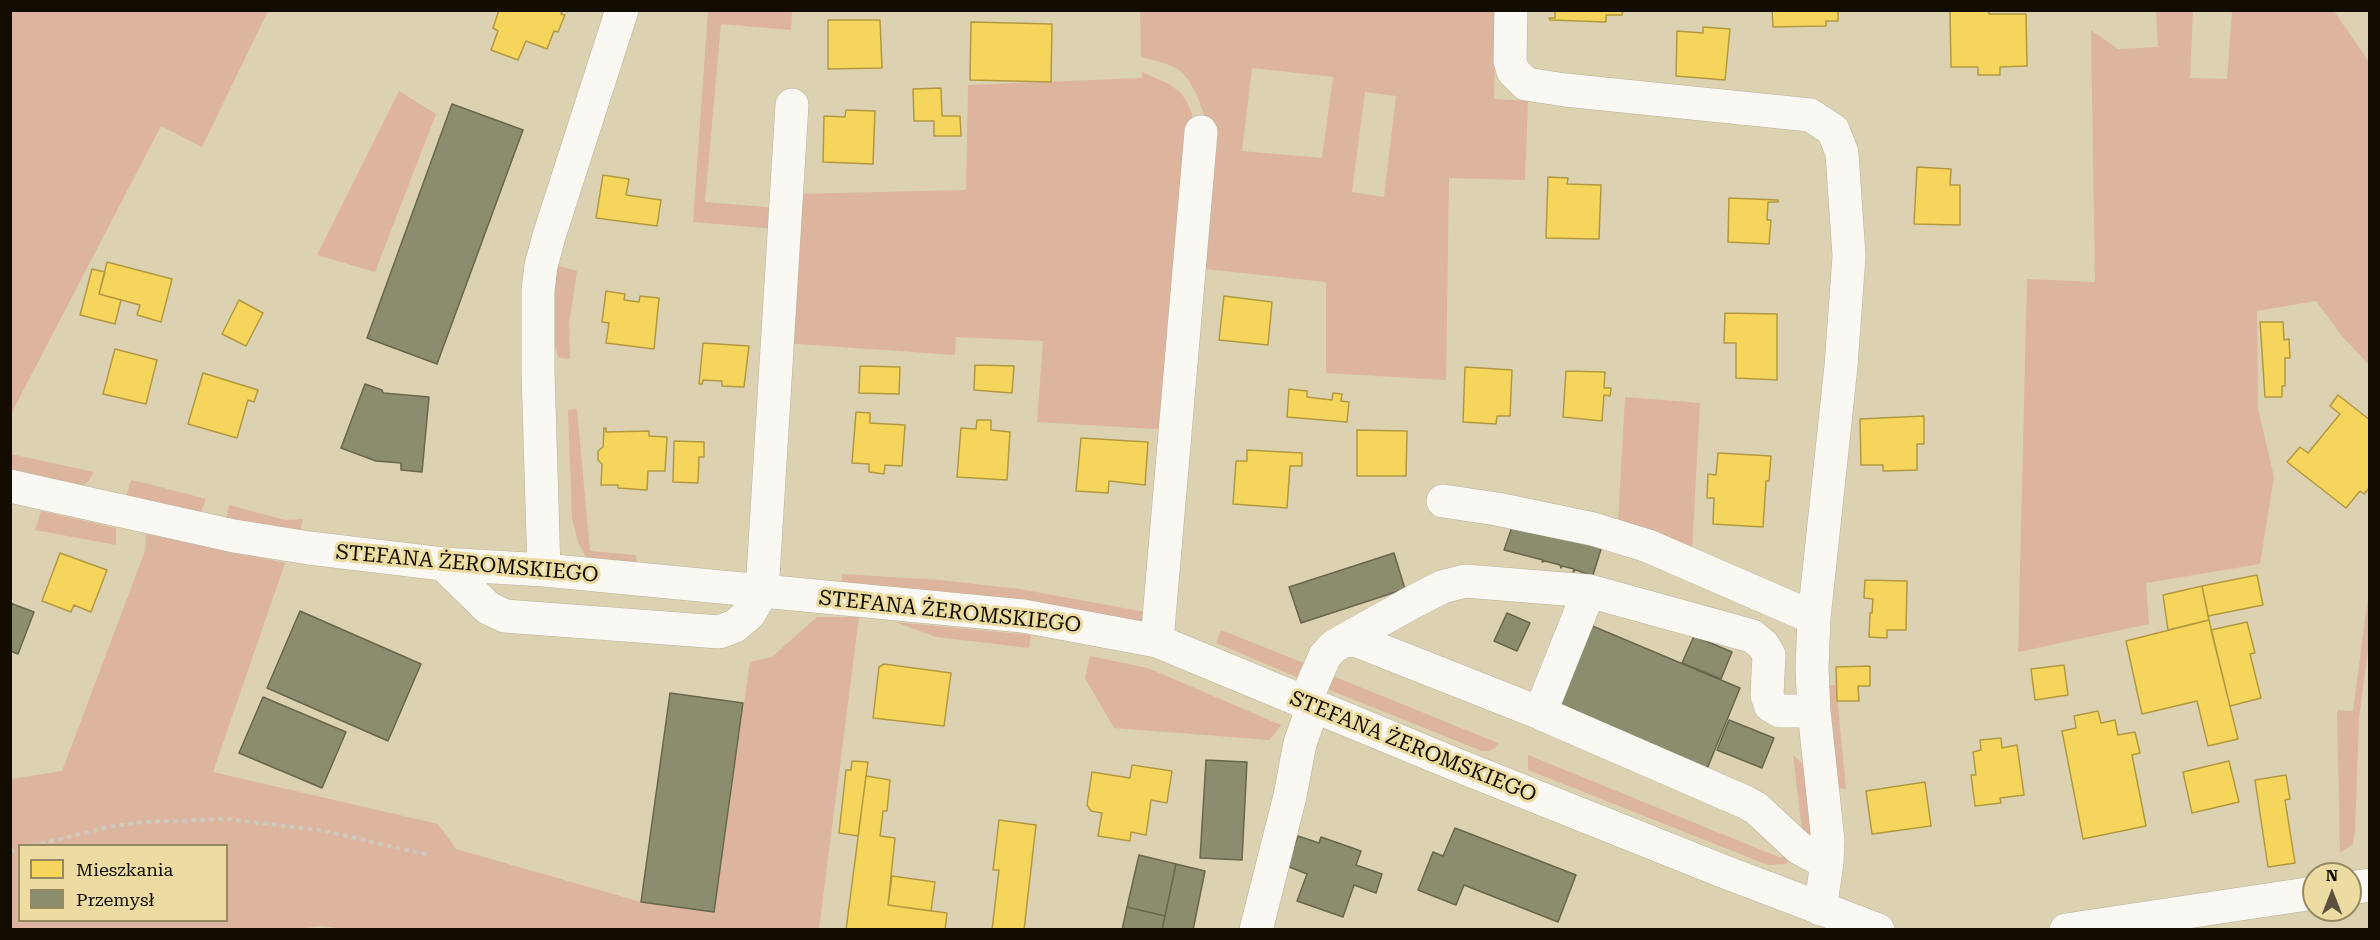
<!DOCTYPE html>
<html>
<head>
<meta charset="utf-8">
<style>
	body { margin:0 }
	#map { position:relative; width:2380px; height:940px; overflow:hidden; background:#dcd2b2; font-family:"Roboto Serif",serif }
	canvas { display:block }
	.frame { position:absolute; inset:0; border:12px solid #130c00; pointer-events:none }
	.legend { position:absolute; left:18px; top:844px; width:210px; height:78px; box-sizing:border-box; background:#eddca1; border:2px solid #968961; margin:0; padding:8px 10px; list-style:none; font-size:18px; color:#130c00 }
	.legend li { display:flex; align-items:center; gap:12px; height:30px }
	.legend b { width:30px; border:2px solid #968961 }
	.north { position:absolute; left:2302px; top:862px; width:60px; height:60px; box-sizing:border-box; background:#eddca1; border:2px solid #968961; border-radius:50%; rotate:0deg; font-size:16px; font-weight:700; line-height:24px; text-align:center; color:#130c00 }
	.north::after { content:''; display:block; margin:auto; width:21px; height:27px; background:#59513e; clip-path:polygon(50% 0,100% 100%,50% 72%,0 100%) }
</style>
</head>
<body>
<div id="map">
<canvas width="2380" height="940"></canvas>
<div class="frame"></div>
<ul class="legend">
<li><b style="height:16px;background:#f6d55c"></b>Mieszkania</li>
<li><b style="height:16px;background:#8c8c6e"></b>Przemysł</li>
</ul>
<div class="north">N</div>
</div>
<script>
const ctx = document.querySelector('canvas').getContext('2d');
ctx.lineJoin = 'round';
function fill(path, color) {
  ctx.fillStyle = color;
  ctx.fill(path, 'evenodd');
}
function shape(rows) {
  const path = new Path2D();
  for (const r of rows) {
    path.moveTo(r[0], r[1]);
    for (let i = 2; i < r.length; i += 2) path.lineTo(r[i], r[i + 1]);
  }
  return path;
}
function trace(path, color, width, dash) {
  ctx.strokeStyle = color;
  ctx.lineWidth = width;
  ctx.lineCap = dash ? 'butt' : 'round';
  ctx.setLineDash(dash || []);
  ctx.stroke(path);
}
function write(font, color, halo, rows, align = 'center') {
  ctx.font = font + ' "Roboto Serif",serif';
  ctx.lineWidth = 6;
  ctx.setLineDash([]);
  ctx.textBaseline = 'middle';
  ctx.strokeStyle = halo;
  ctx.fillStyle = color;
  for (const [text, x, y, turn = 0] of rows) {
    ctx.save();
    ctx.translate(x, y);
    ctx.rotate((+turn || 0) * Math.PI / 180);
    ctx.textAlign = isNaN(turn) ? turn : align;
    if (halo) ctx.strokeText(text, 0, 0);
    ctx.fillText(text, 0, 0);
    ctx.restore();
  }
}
const green = shape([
	[10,11,268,11,202,147,161,126,11,414],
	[708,11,792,11,791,30,721,24,705,202,778,208,776,229,693,222],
	[1140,11,1496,11,1494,99,1528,101,1525,180,1449,178,1446,380,1326,373,1326,282,1196,268,1206,120,1196,93,1187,78,1178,69,1164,63,1141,57],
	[1252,68,1333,77,1322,158,1242,151],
	[1365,92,1396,96,1384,197,1352,192],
	[2156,11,2193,11,2190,78,2227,79,2232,11,2334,11,2369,62,2369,365,2342,336,2316,301,2257,311,2258,409,2274,477,2260,564,2146,583,2149,624,2018,652,2027,279,2095,282,2091,30,2118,49,2158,47],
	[1142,72,1169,84,1181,93,1187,102,1192,114,1193,138,1170,430,1037,422,1043,341,956,337,955,355,784,343,794,194,966,190,968,85,1142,78],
	[399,91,436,114,375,272,317,255],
	[555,265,577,271,569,324,570,359,559,358,555,346,553,293],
	[1625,397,1700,403,1692,552,1618,523],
	[577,409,590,551,636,555,637,565,586,558,578,542,572,518,568,410],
	[11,454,94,472,88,482,79,487,11,471],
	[131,480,145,483,206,499,200,514,126,497],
	[229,505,285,520,303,519,299,534,226,519],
	[41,511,116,528,116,545,35,530],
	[146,534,285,563,213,772,438,824,456,849,641,902,714,912,750,662,772,657,817,617,859,617,819,929,354,930,320,926,294,930,11,930,11,779,62,771,145,551],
	[20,846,226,846,226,920,20,920],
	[842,574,940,580,1020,589,1151,613,1143,628,842,586],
	[2369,589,2369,643,2359,718,2355,831,2353,844,2340,853,2337,710,2353,711],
	[895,622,1031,635,1029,648,936,637],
	[1221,630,1304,663,1297,677,1216,643],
	[1090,656,1148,668,1281,725,1270,740,1114,728,1085,678],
	[1323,672,1498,743,1495,748,1489,751,1482,751,1322,687],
	[1829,685,1836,685,1846,789,1839,788,1828,705],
	[1528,755,1781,858,1787,853,1798,855,1785,864,1768,865,1528,770],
	[1793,755,1805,766,1811,830,1809,842,1803,839]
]);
const homes = shape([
	[499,10,562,10,561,14,565,15,558,32,554,31,547,49,526,41,518,60,491,50,498,31,493,28,499,10],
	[1555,10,1623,10,1622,15,1606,15,1606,22,1550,20,1549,18,1555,18,1555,10],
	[1772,10,1838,10,1838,21,1826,21,1826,26,1773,27,1772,10],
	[1950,10,1989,10,1989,14,2026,14,2027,66,2000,67,2000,75,1978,75,1978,67,1951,67,1950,10],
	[828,20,880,20,882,68,828,69,828,20],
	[971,22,1052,24,1051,82,970,80,971,22],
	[1703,27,1730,29,1725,80,1676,76,1677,31,1703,33,1703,27],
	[941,88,942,116,960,116,961,136,934,136,934,121,914,121,913,89,941,88],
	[846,110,875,111,873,164,823,162,824,116,845,117,846,110],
	[1917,167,1951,169,1950,185,1960,185,1960,225,1914,224,1917,167],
	[603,175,629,179,626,195,661,200,657,226,596,218,603,175],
	[1548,177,1568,178,1567,184,1601,185,1599,239,1546,238,1548,177],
	[1729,198,1778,200,1778,202,1768,202,1767,220,1771,220,1769,244,1728,242,1729,198],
	[107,262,172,279,161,322,137,315,140,305,99,294,107,262],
	[92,269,105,272,99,294,121,300,115,324,80,315,92,269],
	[606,291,625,294,624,300,639,302,640,296,659,298,654,349,606,343,609,323,602,322,606,291],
	[1224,296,1272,302,1268,345,1219,340,1224,296],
	[239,300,263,313,246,346,222,334,239,300],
	[1725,313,1777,314,1777,380,1736,378,1736,343,1724,343,1725,313],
	[2260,322,2283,322,2284,340,2289,339,2290,358,2285,358,2285,386,2282,386,2282,397,2265,397,2260,322],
	[703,343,749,346,744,387,722,386,722,381,703,380,702,384,699,384,703,343],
	[115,349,157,360,146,404,103,394,115,349],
	[975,365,1014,366,1012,393,974,390,975,365],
	[860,366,900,367,899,394,859,393,860,366],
	[1465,367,1512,370,1510,416,1497,416,1496,424,1463,422,1465,367],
	[1566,371,1605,372,1604,388,1611,388,1610,396,1604,395,1602,421,1563,417,1566,371],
	[203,373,258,390,254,402,248,400,237,438,188,424,203,373],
	[1289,389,1307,391,1307,397,1332,400,1333,393,1342,394,1341,401,1349,402,1347,422,1287,417,1289,389],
	[2338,395,2370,420,2370,487,2364,494,2360,491,2346,508,2287,462,2300,447,2308,453,2340,414,2330,406,2338,395],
	[856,412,870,413,870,423,905,425,902,466,885,465,884,474,869,472,869,464,852,463,856,412],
	[1924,416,1924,444,1917,444,1917,470,1883,471,1883,465,1861,465,1860,419,1924,416],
	[977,420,991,420,991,430,1010,432,1007,480,957,477,961,428,976,429,977,420],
	[604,428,606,428,606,432,649,431,649,436,667,437,665,471,648,471,647,490,618,488,618,485,601,485,602,464,598,460,598,451,603,447,604,428],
	[1357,430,1407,431,1406,476,1357,476,1357,430],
	[1081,438,1148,442,1145,485,1109,481,1108,493,1076,491,1081,438],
	[674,441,704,442,704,457,699,457,698,483,673,482,674,441],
	[1247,450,1302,453,1302,466,1290,466,1287,508,1233,504,1236,461,1247,461,1247,450],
	[1718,453,1771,456,1769,481,1766,481,1763,527,1713,524,1714,498,1707,498,1708,474,1716,475,1718,453],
	[60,553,107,570,91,612,74,605,71,612,42,601,60,553],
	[2257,575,2263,605,2208,616,2202,586,2257,575],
	[1865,580,1907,581,1906,630,1887,630,1887,638,1869,637,1870,613,1872,613,1873,599,1864,598,1865,580],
	[2202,586,2209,620,2168,630,2163,595,2202,586],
	[2209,620,2238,739,2208,746,2197,701,2142,714,2126,641,2209,620],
	[2247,622,2255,653,2250,654,2261,698,2230,706,2211,630,2247,622],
	[884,664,951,673,944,726,873,718,879,667,884,664],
	[2064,665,2068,695,2035,700,2031,669,2064,665],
	[1870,666,1870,686,1858,686,1859,701,1837,701,1836,667,1870,666],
	[2098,711,2101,723,2115,720,2118,735,2135,732,2140,753,2132,755,2146,826,2083,839,2062,731,2076,728,2074,716,2098,711],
	[2001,738,2002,748,2017,745,2024,795,2000,798,2001,803,1975,806,1971,775,1976,775,1973,752,1981,750,1980,740,2001,738],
	[852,761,868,762,858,836,839,833,846,770,851,770,852,761],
	[2229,761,2239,802,2192,813,2183,772,2229,761],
	[1132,765,1172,771,1167,803,1151,800,1146,835,1131,832,1130,841,1098,836,1102,813,1091,811,1087,805,1092,772,1130,778,1132,765],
	[2286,775,2290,799,2285,800,2295,863,2268,867,2255,780,2286,775],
	[866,776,890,780,887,811,883,811,880,836,895,838,888,905,947,913,945,930,846,930,866,776],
	[1925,782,1931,826,1872,834,1866,791,1925,782],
	[999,820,1036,825,1024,930,992,930,999,870,993,870,999,820],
	[892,876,935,882,931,911,888,905,892,876]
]);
const industry = shape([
	[452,104,523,130,437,364,367,338,452,104],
	[365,384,382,390,383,393,429,397,422,472,401,470,401,463,376,461,341,448,365,384],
	[1512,527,1602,546,1592,578,1590,575,1576,570,1573,572,1574,569,1562,566,1561,568,1560,565,1545,561,1542,562,1543,560,1504,550,1512,527],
	[1394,553,1405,589,1301,623,1289,587,1394,553],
	[10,603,34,612,18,654,10,651,10,603],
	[300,611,421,664,388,741,267,688,300,611],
	[1507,613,1530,623,1517,651,1494,641,1507,613],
	[1583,622,1740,688,1707,769,1549,704,1583,622],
	[1694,636,1732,652,1721,679,1682,663,1694,636],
	[670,693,743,703,714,912,641,902,670,693],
	[263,697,346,732,322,788,239,753,263,697],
	[1729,720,1774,738,1762,768,1717,750,1729,720],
	[1206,760,1247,762,1242,860,1200,858,1206,760],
	[1455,828,1576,875,1558,922,1464,885,1456,905,1418,890,1433,852,1443,856,1455,828],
	[1298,836,1319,843,1321,837,1361,851,1356,865,1382,874,1376,893,1354,885,1343,917,1297,901,1307,874,1287,866,1298,836],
	[1139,855,1176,864,1165,916,1127,907,1139,855],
	[1176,864,1205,871,1193,930,1162,930,1176,864],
	[1127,907,1165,916,1162,930,1122,930,1127,907]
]);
const path = shape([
	[32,846,108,827,143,822,227,819,320,830,429,855],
	[10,852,20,849]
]);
const minor = shape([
	[1511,10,1510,61,1513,71,1526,84,1565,90,1810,115,1833,130,1842,153,1849,256,1841,366,1814,618,1812,668,1814,711,1828,841,1827,863,1820,909],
	[10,486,234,536,309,548,443,564,544,570,1023,616,1157,641,1452,763,1725,872,1878,930],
	[1443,501,1497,509,1593,529,1648,546,1814,618],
	[443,564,488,608,505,616,719,632,735,626,749,614,762,592,792,105],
	[544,570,538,371,538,290,541,266,549,236,622,10],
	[1157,641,1201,132],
	[1343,641,1411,603,1442,587,1465,581,1589,591],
	[1304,704,1325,656,1333,647,1343,641,1355,640,1540,713],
	[1814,711,1780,711,1770,705,1767,695,1769,655,1763,645,1752,636,1589,591,1540,713,1745,802,1756,808,1799,848,1827,863],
	[2350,888,2370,885],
	[1256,930,1290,796,1300,743,1313,707],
	[2066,930,2314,893]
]);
const streetNames = [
	["STEFANA ŻEROMSKIEGO",467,564,5],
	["STEFANA ŻEROMSKIEGO",950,612,6],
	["STEFANA ŻEROMSKIEGO",1413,747,22]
];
fill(green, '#ddb49d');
fill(homes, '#f6d55c');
trace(homes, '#b29940', 1.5);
fill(industry, '#8c8c6e');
trace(industry, '#68664d', 1.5);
trace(minor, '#b9b299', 34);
trace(path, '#cecac0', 4, [4.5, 4.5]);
trace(minor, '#faf8f3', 33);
write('21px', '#130c00', '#eddca1', streetNames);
</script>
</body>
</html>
